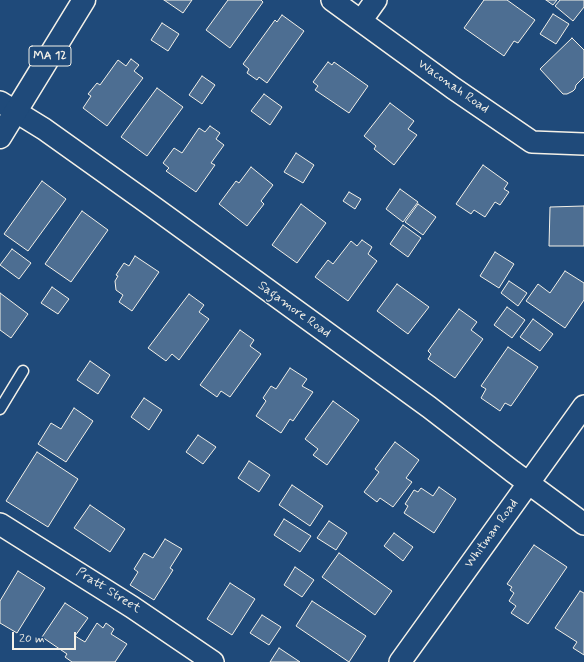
<!DOCTYPE html>
<html>
<head>
<meta charset="utf-8">
<style>
	body { margin:0 }
	#map { position:relative; width:584px; height:662px; overflow:hidden; background:#1f4a7a; font-family:Mynerve,sans-serif }
	canvas { display:block }
	.scale { position:absolute; left:12px; top:632px; width:64px; height:18px; box-sizing:border-box; border:2px solid #f4f1e8; border-top:0; padding-left:5px; font-size:12px; line-height:14px; white-space:nowrap; color:#f4f1e8; -webkit-text-stroke:3px #1f4a7a; paint-order:stroke }
</style>
</head>
<body>
<div id="map">
<canvas width="584" height="662"></canvas>
<div class="scale">20 m</div>
</div>
<script>
const ctx = document.querySelector('canvas').getContext('2d');
ctx.lineJoin = 'round';
function fill(path, color) {
  ctx.fillStyle = color;
  ctx.fill(path, 'evenodd');
}
function shape(rows) {
  const path = new Path2D();
  for (const r of rows) {
    path.moveTo(r[0], r[1]);
    for (let i = 2; i < r.length; i += 2) path.lineTo(r[i], r[i + 1]);
  }
  return path;
}
function trace(path, color, width, dash) {
  ctx.strokeStyle = color;
  ctx.lineWidth = width;
  ctx.lineCap = dash ? 'butt' : 'round';
  ctx.setLineDash(dash || []);
  ctx.stroke(path);
}
function write(font, color, halo, rows, align = 'center') {
  ctx.font = font + ' Mynerve,sans-serif';
  ctx.lineWidth = 3;
  ctx.setLineDash([]);
  ctx.textBaseline = 'middle';
  ctx.strokeStyle = halo;
  ctx.fillStyle = color;
  for (const [text, x, y, turn = 0] of rows) {
    ctx.save();
    ctx.translate(x, y);
    ctx.rotate((+turn || 0) * Math.PI / 180);
    ctx.textAlign = isNaN(turn) ? turn : align;
    if (halo) ctx.strokeText(text, 0, 0);
    ctx.fillText(text, 0, 0);
    ctx.restore();
  }
}
const building = shape([
	[164,0,192,0,183,13,164,0],
	[228,0,261,0,263,2,230,48,206,30,228,0],
	[484,0,507,0,535,20,518,43,514,41,504,56,464,28,484,0],
	[546,0,557,0,553,5,546,0],
	[560,0,584,0,584,7,573,21,555,6,560,0],
	[553,14,569,24,556,44,540,34,553,14],
	[282,15,304,31,267,83,259,77,257,80,247,73,249,69,243,64,275,20,277,22,282,15],
	[162,23,179,34,168,51,151,40,162,23],
	[572,38,584,50,584,77,576,85,575,89,573,91,567,94,563,94,540,69,572,38],
	[131,59,139,65,134,71,143,78,107,126,83,108,91,96,88,94,97,83,100,85,118,60,126,66,131,59],
	[328,62,332,65,334,62,368,86,349,113,315,90,318,86,313,82,328,62],
	[202,76,215,85,202,104,189,95,202,76],
	[157,88,183,107,147,156,121,137,157,88],
	[264,94,282,107,270,125,251,111,264,94],
	[390,103,414,121,408,129,417,135,394,165,374,149,376,146,364,136,390,103],
	[210,126,220,133,216,139,224,145,211,163,215,165,196,192,166,171,169,168,163,163,174,148,182,153,199,128,205,132,210,126],
	[296,153,314,165,303,183,284,172,296,153],
	[483,165,508,183,504,189,509,192,500,205,495,202,485,217,474,210,471,214,456,204,483,165],
	[251,167,273,185,261,201,264,204,247,226,219,204,236,181,239,183,251,167],
	[42,181,66,199,28,251,4,234,42,181],
	[400,189,418,202,403,222,386,209,400,189],
	[349,192,361,199,355,209,343,201,349,192],
	[301,204,326,223,297,263,272,245,301,204],
	[418,204,436,217,423,235,405,222,418,204],
	[584,206,584,246,549,246,550,207,584,206],
	[82,211,108,230,71,282,45,264,82,211],
	[403,225,421,238,408,257,390,244,403,225],
	[362,240,372,247,368,254,377,261,348,301,315,277,328,260,333,264,351,241,357,246,362,240],
	[12,249,31,263,19,279,0,265,12,249],
	[495,252,514,264,499,288,480,276,495,252],
	[135,256,159,272,132,311,119,302,123,295,116,290,115,281,118,276,116,275,124,263,129,266,135,256],
	[565,271,584,283,584,300,565,328,526,301,538,284,550,293,565,271],
	[509,281,527,293,518,306,501,293,509,281],
	[397,284,429,307,408,334,377,311,397,284],
	[52,287,69,299,58,314,41,303,52,287],
	[0,293,28,314,11,338,0,330,0,293],
	[189,294,204,305,199,312,209,319,179,360,172,354,166,361,148,348,189,294],
	[507,307,525,320,512,338,494,325,507,307],
	[459,309,477,322,471,330,483,339,455,378,428,359,431,354,428,351,459,309],
	[533,319,553,334,540,351,520,337,533,319],
	[240,330,254,340,250,346,261,354,230,397,221,391,217,397,200,385,240,330],
	[508,347,538,367,511,406,505,403,500,411,481,398,486,389,481,386,508,347],
	[90,361,110,375,98,394,77,380,90,361],
	[290,368,307,379,302,386,313,392,293,421,290,419,281,433,256,416,266,401,263,398,271,386,276,389,290,368],
	[144,398,162,410,149,430,131,417,144,398],
	[333,401,359,420,327,465,313,455,318,449,305,439,333,401],
	[74,408,93,421,66,462,38,444,51,423,61,429,74,408],
	[198,435,216,447,203,464,186,452,198,435],
	[395,442,419,460,406,478,412,482,393,507,380,498,377,502,364,492,379,472,375,469,395,442],
	[37,452,78,479,48,527,6,501,37,452],
	[249,461,270,475,259,492,238,478,249,461],
	[292,485,323,506,310,526,279,505,292,485],
	[439,487,456,499,434,533,404,513,408,506,405,504,414,490,418,492,421,488,433,496,439,487],
	[90,505,125,529,110,552,74,528,90,505],
	[284,519,311,536,300,552,274,535,284,519],
	[329,521,347,533,336,550,317,538,329,521],
	[394,533,413,547,403,561,384,546,394,533],
	[165,539,182,549,170,568,173,570,154,600,130,585,138,572,134,569,144,553,153,558,165,539],
	[534,545,567,567,528,624,511,613,516,606,509,601,514,593,510,590,512,587,507,584,534,545],
	[339,553,392,591,375,615,322,577,339,553],
	[295,567,314,580,302,597,284,585,295,567],
	[18,571,45,588,17,633,0,623,0,601,18,571],
	[230,583,255,599,232,635,207,619,230,583],
	[580,591,584,593,584,655,573,648,577,642,555,628,580,591],
	[312,601,366,636,349,662,296,626,312,601],
	[65,603,88,618,75,636,85,642,97,623,103,628,106,623,114,629,111,634,127,644,115,662,72,662,65,657,67,654,42,637,65,603],
	[262,615,281,627,269,645,250,633,262,615],
	[279,648,300,662,270,662,279,648]
]);
const service = shape([
	[0,409,23,371]
]);
const minor = shape([
	[332,0,453,88,532,142,584,144],
	[361,21,376,0],
	[0,102,44,129,152,206,429,407,512,471,584,524],
	[0,524,132,607,213,662],
	[400,662,584,406]
]);
const primary = shape([
	[0,137,84,0]
]);
const shields = [
	[50,56,42]
];
const shieldNames = [
	["MA 12",50,56]
];
const streetNames = [
	["Waconah Road",453,87,35],
	["Sagamore Road",294,310,36],
	["Whitman Road",492,534,-54],
	["Pratt Street",108,591,32]
];
fill(building, '#4d6e92');
trace(building, '#f4f1e8', 1);
trace(service, '#f4f1e8', 13);
trace(minor, '#f4f1e8', 24);
trace(primary, '#f4f1e8', 25);
trace(service, '#1f4a7a', 10);
trace(minor, '#1f4a7a', 21);
trace(primary, '#1f4a7a', 22);
for (const [x, y, w] of shields) {
  const box = new Path2D();
  box.roundRect(x - w / 2, y - 10, w, 20, 3);
  ctx.fillStyle = '#1f4a7a';
  ctx.fill(box);
  trace(box, '#f4f1e8', 1);
}
write('bold 12px', '#f4f1e8', null, shieldNames);
write('13px', '#f4f1e8', '#1f4a7a', streetNames);
</script>
</body>
</html>
